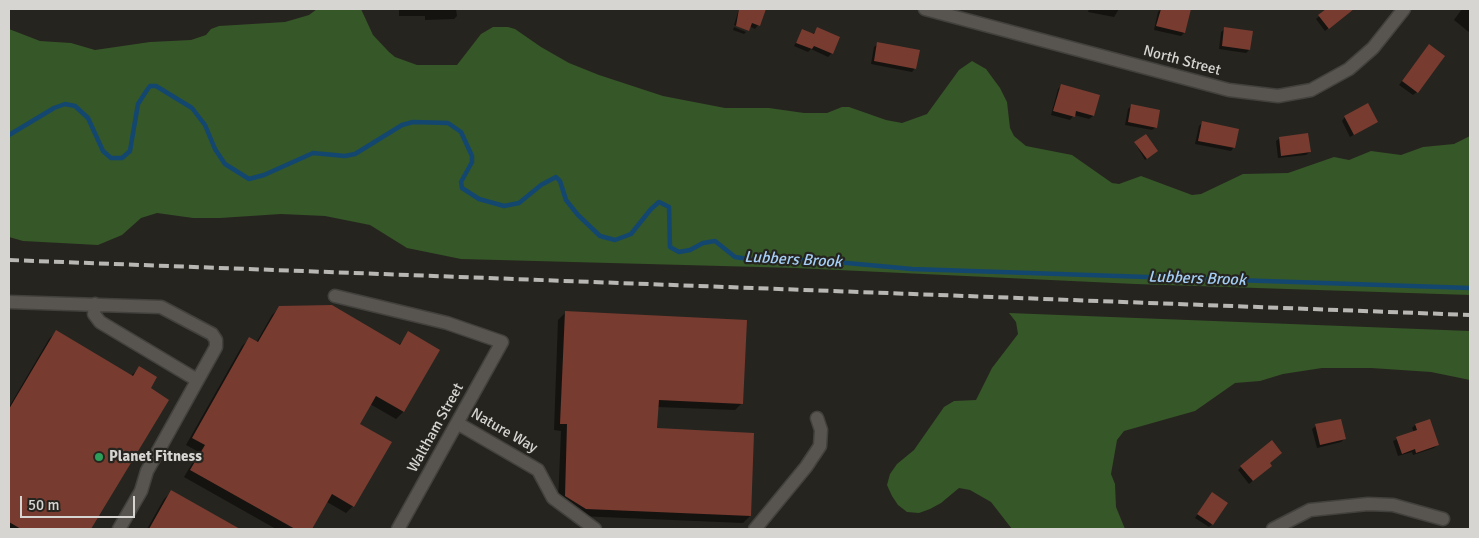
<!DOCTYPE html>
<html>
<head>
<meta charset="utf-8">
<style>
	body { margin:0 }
	#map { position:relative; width:1479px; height:538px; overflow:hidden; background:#26241f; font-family:Signika,sans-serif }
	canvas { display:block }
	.frame { position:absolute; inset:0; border:10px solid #d6d5d2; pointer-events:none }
	.scale { position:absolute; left:20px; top:496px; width:115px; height:22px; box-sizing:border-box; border:2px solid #d6d5d2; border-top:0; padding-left:6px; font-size:15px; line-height:18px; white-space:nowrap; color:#d6d5d2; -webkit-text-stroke:4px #26241f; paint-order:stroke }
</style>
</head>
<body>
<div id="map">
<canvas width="1479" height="538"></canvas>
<div class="frame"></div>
<div class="scale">50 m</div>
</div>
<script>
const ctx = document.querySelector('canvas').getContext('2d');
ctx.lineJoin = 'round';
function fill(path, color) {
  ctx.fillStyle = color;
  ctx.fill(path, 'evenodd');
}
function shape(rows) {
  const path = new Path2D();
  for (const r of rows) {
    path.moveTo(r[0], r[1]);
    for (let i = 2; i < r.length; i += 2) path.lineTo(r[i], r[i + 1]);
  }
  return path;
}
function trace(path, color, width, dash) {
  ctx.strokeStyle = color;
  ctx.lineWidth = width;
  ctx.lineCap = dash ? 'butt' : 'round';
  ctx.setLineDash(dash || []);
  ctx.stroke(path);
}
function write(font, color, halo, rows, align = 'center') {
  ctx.font = font + ' Signika,sans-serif';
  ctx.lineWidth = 4.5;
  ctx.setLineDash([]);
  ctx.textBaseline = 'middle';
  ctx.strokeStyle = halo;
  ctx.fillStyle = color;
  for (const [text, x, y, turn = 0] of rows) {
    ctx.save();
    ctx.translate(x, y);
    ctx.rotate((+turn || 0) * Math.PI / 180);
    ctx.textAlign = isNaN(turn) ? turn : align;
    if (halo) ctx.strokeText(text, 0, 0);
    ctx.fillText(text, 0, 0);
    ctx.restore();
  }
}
const green = shape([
	[317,9,361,9,373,35,389,52,395,57,417,65,457,65,481,34,493,27,508,27,515,29,541,47,569,63,599,75,663,96,725,108,769,108,804,113,827,113,842,107,849,107,886,120,902,123,927,114,959,70,972,61,986,69,1000,88,1007,102,1010,128,1014,136,1026,146,1072,155,1112,183,1119,184,1141,176,1192,195,1201,194,1243,174,1288,173,1334,157,1349,160,1371,151,1401,155,1423,147,1454,144,1470,136,1470,295,1135,284,796,268,461,259,407,248,370,225,325,216,281,214,220,218,193,218,157,213,141,218,122,235,98,245,23,241,9,237,9,29,40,41,71,43,95,50,150,42,191,40,206,35,211,29,219,26,285,22,309,15],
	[1009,313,1470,331,1470,380,1431,372,1371,368,1322,368,1283,374,1260,381,1235,383,1195,411,1124,431,1117,440,1111,474,1115,484,1116,507,1125,529,1012,529,991,502,970,490,959,488,941,503,930,509,919,513,907,512,898,505,892,496,887,485,890,474,897,464,914,450,944,407,954,401,976,400,992,368,1018,334,1016,322]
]);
const shadow = shape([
	[399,9,456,9,457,16,454,19,425,20,425,16,399,16],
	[739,9,764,9,758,25,755,29,749,26,748,30,734,25],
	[1089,9,1119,9,1114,17,1088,12],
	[1161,9,1174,12,1175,9,1190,9,1184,33,1181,36,1154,30,1158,12],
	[1328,9,1348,9,1349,11,1325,31,1316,19],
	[1462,9,1470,9,1470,33,1454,20],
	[734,27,746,32,744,34,733,30],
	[817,29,832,53,828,57,811,49,808,52,794,46,803,30,813,34],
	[1225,29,1249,50,1246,53,1219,49,1221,32],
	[878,44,915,68,912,72,871,64,874,47],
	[1426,49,1417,92,1413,95,1399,85],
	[1062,85,1098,96,1093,116,1089,119,1074,115,1070,120,1051,115,1058,89],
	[1131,106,1156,127,1152,130,1125,125,1128,109],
	[1345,117,1377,121,1350,137,1342,121],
	[1202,123,1234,147,1231,151,1195,144,1199,126],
	[1280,138,1310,152,1306,155,1278,158,1276,141],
	[1135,143,1155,152,1145,160],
	[279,308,398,346,409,333,438,350,403,412,396,419,370,404,358,424,353,506,346,513,327,502,311,529,276,529,184,477,199,452,186,445,242,346,249,339,256,343,272,315],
	[565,313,742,403,735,410,657,407,656,429,750,516,743,523,578,516,558,503,561,431,554,430,558,320],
	[56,332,131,376,140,367,149,388,167,400,89,529,9,529,9,407,49,339],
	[1415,425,1438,445,1434,448,1413,455,1412,452,1398,456,1393,441,1414,432,1412,428],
	[1316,426,1344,439,1341,442,1317,448,1312,429],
	[1241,467,1267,469,1249,484,1238,470],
	[171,492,238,529,147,529,164,499],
	[1209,497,1212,524,1209,527,1195,518]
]);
const stream = shape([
	[9,135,54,108,65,104,75,106,88,118,103,151,111,158,122,158,130,151,131,145,138,104,147,90,150,86,156,86,192,108,205,125,215,149,225,164,249,179,264,175,313,153,345,156,355,154,402,125,413,122,448,123,461,132,472,156,472,162,461,182,462,188,479,199,504,206,519,203,541,185,556,177,560,181,566,200,578,215,600,236,615,240,631,234,651,209,659,202,669,207,670,247,679,252,690,250,703,243,715,241,735,257,762,261,814,260,912,269,1470,288]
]);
const building = shape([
	[739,9,766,9,760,26,752,23,749,31,736,26],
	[1161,9,1191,9,1185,33,1156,26],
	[1326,9,1354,9,1329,29,1318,15],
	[817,27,840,37,833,54,814,46,812,49,796,43,802,29,814,34],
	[1224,27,1253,31,1250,50,1222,46],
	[877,42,920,50,916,69,874,61],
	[1429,44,1445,56,1418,93,1402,81],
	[1061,84,1100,95,1094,116,1076,111,1075,117,1053,111],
	[1368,103,1378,122,1354,135,1344,116],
	[1131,104,1160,110,1157,128,1128,122],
	[1202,121,1239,129,1235,148,1198,141],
	[1308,133,1311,152,1281,156,1279,137],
	[1146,134,1158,151,1147,159,1134,142],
	[332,305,400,345,408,331,440,350,404,412,376,396,360,424,392,442,354,507,332,494,312,529,295,529,190,470,205,445,192,438,249,337,258,342,279,306],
	[565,311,747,320,743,404,659,400,657,428,754,433,751,516,586,509,565,496,567,424,560,424],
	[56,330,133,376,139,366,157,377,151,388,169,400,91,529,21,529,9,522,9,409],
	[1341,419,1346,439,1320,445,1315,424],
	[1430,419,1439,445,1416,453,1415,449,1402,454,1396,437,1417,430,1415,424],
	[1272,440,1282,453,1270,463,1272,466,1253,481,1240,466],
	[171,490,240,529,149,529],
	[1212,492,1228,503,1213,525,1197,514]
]);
const minor = shape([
	[925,9,1229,90,1278,96,1311,90,1349,69,1373,48,1404,9],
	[335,296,447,323,502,342,398,529],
	[9,302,161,307,212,334,216,340,216,347,147,471,141,491,119,529],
	[95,304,94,314,100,322,197,380],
	[457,423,538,470,553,498,595,529],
	[755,529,806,467,820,446,821,430,817,418],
	[1273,529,1310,510,1368,504,1393,505,1443,519]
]);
const rail = shape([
	[9,260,1470,315]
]);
const markers = [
	[99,457,5,"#2e9e5b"]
];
const streetNames = [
	["North Street",1182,61,15],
	["Waltham Street",436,428,-61],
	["Nature Way",504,431,30]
];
const poiNames = [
	["Planet Fitness",109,457]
];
const waterNames = [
	["Lubbers Brook",793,260,3],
	["Lubbers Brook",1197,279,2]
];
fill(green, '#365728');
fill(shadow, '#0007');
trace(stream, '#134770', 4.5);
fill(building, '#783b2f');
trace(minor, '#43413d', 15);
trace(minor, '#585550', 12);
trace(rail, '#b8b7b4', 4, [10, 5]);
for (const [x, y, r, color] of markers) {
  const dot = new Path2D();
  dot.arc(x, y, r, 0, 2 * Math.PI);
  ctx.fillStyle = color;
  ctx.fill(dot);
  trace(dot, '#26241f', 2);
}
write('15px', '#d6d5d2', '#26241f', streetNames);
write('bold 15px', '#d6d5d2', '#26241f', poiNames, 'left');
write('italic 16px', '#a4cef5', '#26241f', waterNames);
</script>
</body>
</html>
